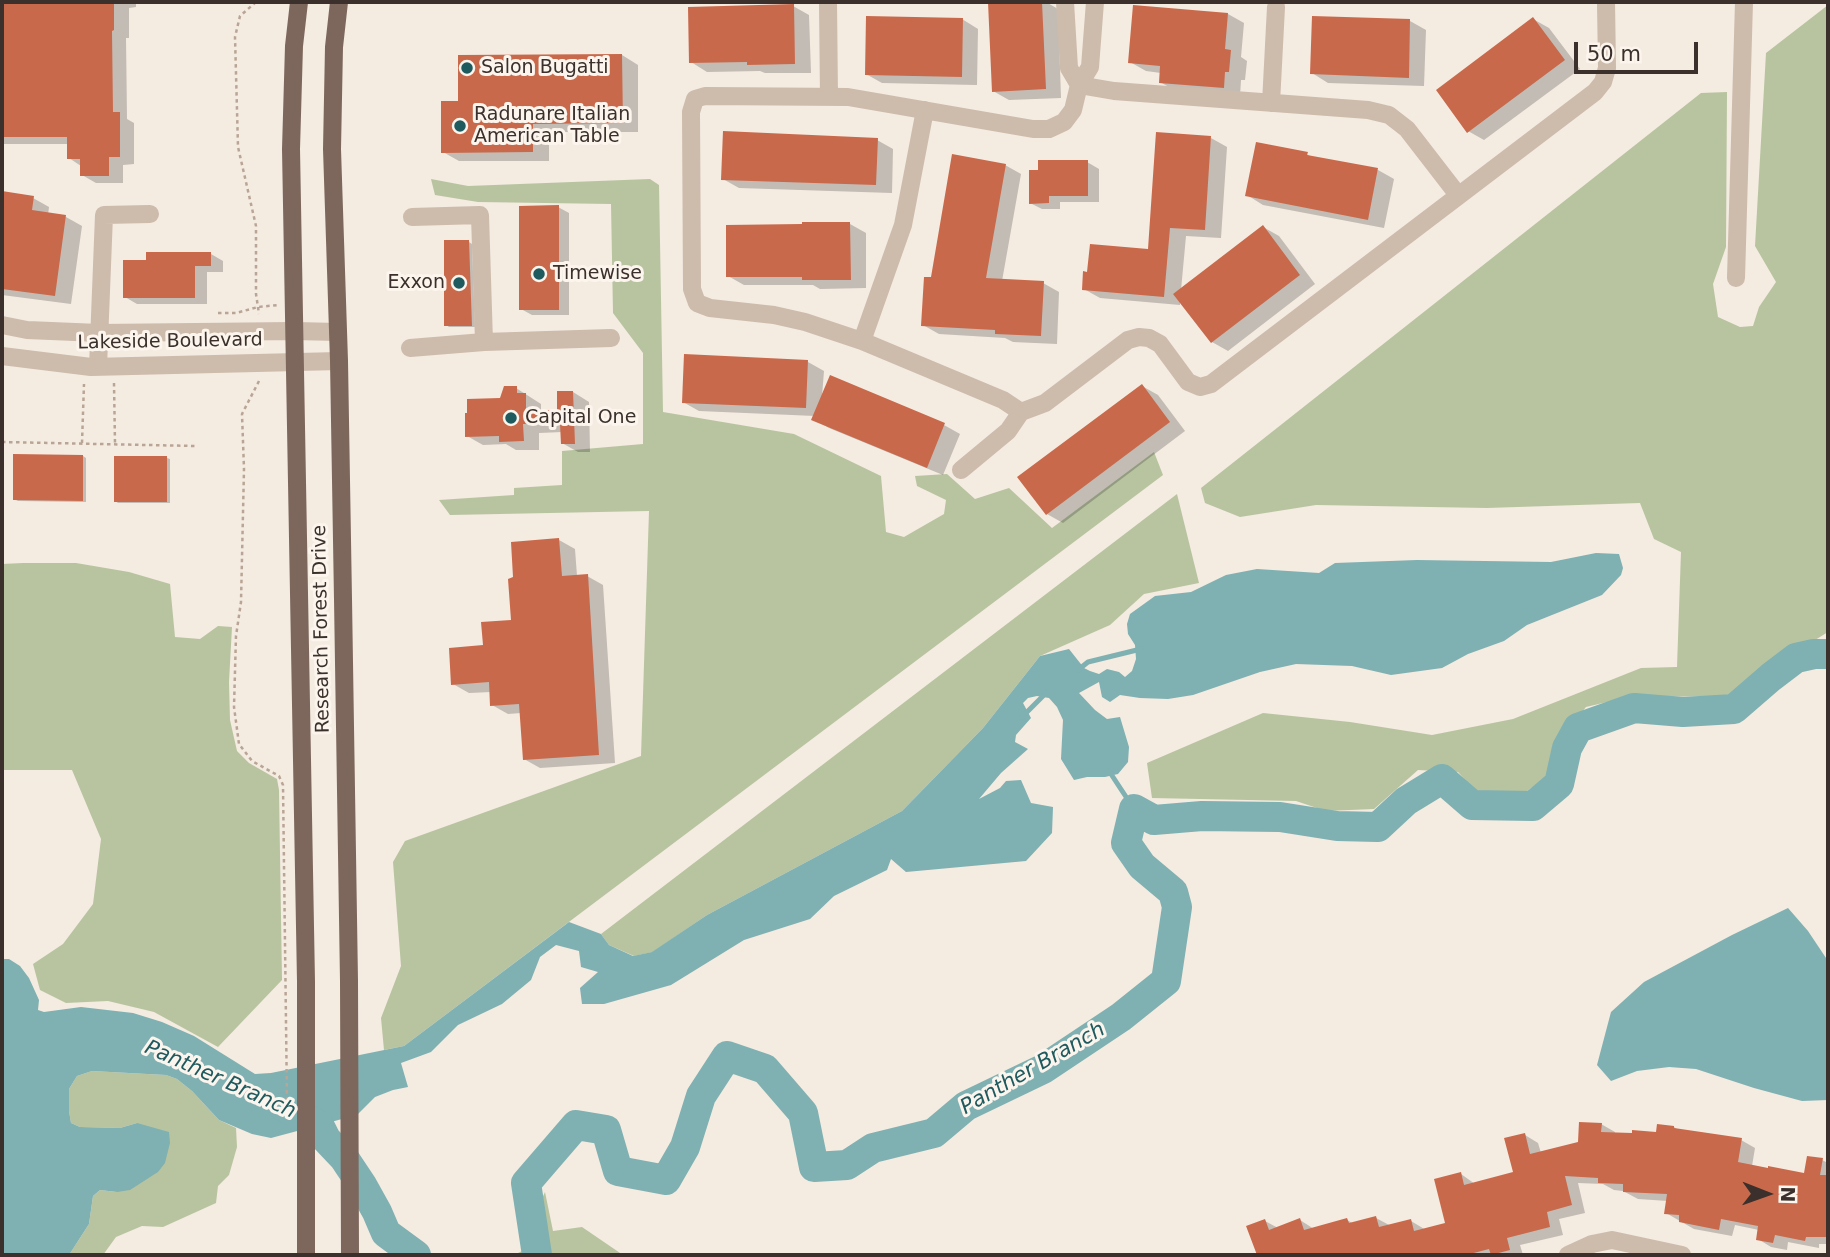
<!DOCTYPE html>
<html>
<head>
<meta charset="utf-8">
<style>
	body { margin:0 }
	#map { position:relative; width:1830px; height:1257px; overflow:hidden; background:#f4ebe1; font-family:"DejaVu Sans",sans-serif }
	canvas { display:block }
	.frame { position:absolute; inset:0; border:4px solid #3b302b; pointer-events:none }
	.north { position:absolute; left:1732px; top:1159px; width:70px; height:70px; -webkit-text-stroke:5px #fbf5ee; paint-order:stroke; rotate:91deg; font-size:19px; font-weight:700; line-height:28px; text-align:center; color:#3b302b }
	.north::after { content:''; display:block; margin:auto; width:24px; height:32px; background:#3b302b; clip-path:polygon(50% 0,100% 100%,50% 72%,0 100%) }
	.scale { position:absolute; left:1574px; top:42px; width:124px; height:32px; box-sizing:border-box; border:4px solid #3b302b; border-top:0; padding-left:9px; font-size:21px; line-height:24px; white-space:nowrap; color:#3b302b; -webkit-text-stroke:5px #fbf5ee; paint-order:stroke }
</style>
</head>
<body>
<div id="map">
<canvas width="1830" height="1257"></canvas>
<div class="frame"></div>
<div class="north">N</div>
<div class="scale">50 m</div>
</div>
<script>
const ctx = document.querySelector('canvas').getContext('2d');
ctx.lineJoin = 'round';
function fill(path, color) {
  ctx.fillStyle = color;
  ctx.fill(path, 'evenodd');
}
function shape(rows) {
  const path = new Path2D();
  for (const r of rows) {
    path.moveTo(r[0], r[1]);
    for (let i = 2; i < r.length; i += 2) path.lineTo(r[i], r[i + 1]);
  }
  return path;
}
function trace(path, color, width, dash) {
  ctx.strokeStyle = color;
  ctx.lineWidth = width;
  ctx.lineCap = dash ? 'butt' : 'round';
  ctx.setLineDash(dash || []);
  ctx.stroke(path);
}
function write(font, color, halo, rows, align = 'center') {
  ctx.font = font + ' "DejaVu Sans",sans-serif';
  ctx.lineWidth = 6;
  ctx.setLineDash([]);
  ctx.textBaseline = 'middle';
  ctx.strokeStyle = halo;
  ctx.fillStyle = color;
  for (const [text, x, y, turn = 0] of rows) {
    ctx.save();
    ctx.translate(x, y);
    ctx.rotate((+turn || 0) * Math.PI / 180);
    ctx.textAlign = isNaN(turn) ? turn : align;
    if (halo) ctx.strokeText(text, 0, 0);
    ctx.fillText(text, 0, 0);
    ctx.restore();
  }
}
const green = shape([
	[1828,5,1828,632,1794,653,1739,696,1628,697,1586,707,1561,738,1549,775,1515,800,1479,795,1458,772,1418,770,1374,809,1326,811,1296,801,1152,798,1147,763,1263,713,1350,722,1432,735,1513,719,1641,668,1677,667,1681,552,1654,539,1640,503,1487,508,1316,505,1240,517,1205,503,1201,488,1701,93,1727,92,1726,247,1713,284,1718,317,1740,327,1753,326,1759,307,1776,282,1755,246,1766,53],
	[431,179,468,186,650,179,659,185,663,412,794,434,881,476,886,532,904,537,944,514,946,500,917,486,915,476,947,474,975,499,1009,488,1052,528,1154,452,1163,475,404,1046,384,1050,381,1018,401,966,393,862,405,841,641,756,649,511,450,515,439,500,514,495,514,488,562,485,562,451,643,444,643,353,613,313,611,204,478,202,435,195],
	[1177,494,1199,583,1144,594,1110,625,1040,656,983,728,902,811,707,915,653,952,634,956,609,945,601,934],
	[23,563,76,563,129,572,170,584,175,637,200,639,218,626,232,627,229,682,230,720,237,751,249,763,277,779,279,790,282,980,218,1047,154,1012,108,1001,66,1003,40,990,33,964,63,944,93,904,101,839,72,770,2,770,2,564],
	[92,1071,166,1075,177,1079,192,1091,219,1120,236,1128,237,1147,229,1175,218,1186,216,1203,163,1227,142,1226,116,1237,103,1255,69,1255,89,1224,93,1196,100,1190,117,1192,137,1123,120,1128,80,1127,71,1123,69,1111,69,1089,77,1076],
	[545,1192,553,1231,582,1227,623,1255,514,1255,528,1248,526,1203,538,1207]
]);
const water = shape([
	[1596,553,1619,554,1623,568,1621,575,1602,595,1527,625,1504,641,1468,654,1442,668,1391,675,1352,666,1296,664,1260,672,1193,695,1168,699,1140,698,1120,695,1110,702,1102,697,1099,682,1079,693,1095,710,1107,719,1120,717,1129,747,1128,762,1118,774,1105,777,1087,777,1074,780,1061,759,1063,720,1057,707,1049,698,1037,696,1028,698,1023,703,1031,718,1016,735,1015,742,1028,749,1001,773,979,799,1000,788,1006,781,1021,780,1031,803,1053,807,1052,833,1026,861,906,872,891,859,887,870,834,896,810,919,744,940,671,985,604,1004,582,1004,580,988,598,972,581,967,579,951,556,945,540,957,531,980,502,1004,458,1025,431,1052,401,1063,408,1087,393,1090,375,1097,357,1115,271,1138,252,1134,219,1120,192,1091,177,1079,166,1075,92,1071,77,1076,69,1089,69,1111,71,1123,80,1127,120,1128,137,1123,169,1132,170,1143,165,1163,158,1172,130,1190,117,1192,100,1190,93,1196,89,1224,69,1255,2,1255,2,959,9,959,20,966,29,978,39,1000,38,1010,44,1012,81,1007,133,1013,162,1022,194,1036,255,1074,271,1073,404,1046,569,922,601,934,609,945,633,956,652,952,707,915,902,811,983,728,1040,656,1069,649,1084,668,1090,671,1099,674,1107,669,1119,672,1125,677,1132,671,1136,659,1135,645,1128,634,1127,624,1130,614,1155,596,1191,592,1226,575,1257,569,1319,573,1335,563,1417,560,1551,562],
	[1788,908,1808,931,1828,961,1828,1100,1802,1101,1754,1088,1696,1069,1669,1067,1637,1071,1611,1081,1597,1065,1611,1012,1644,982,1732,935]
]);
const shadow = shape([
	[2,2,136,2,136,7,129,8,129,38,126,38,127,119,134,123,134,164,123,165,123,183,96,183,82,175,81,166,69,158,69,144,2,144],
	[990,2,1046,2,1058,9,1061,98,1009,100,993,91],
	[793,6,809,15,811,73,765,73,760,71,707,72,691,62],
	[1228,14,1244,23,1241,57,1247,61,1245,80,1241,80,1240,96,1176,91,1160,82,1161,73,1146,71,1130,62],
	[962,19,978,29,977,85,882,83,866,74],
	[1533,19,1549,28,1580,69,1484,140,1468,131],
	[1410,21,1426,30,1424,86,1328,83,1312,73],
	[622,55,638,65,638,132,549,132,549,161,459,161,443,152,460,103],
	[1211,138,1227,147,1221,238,1186,236,1181,290,1263,227,1279,236,1315,284,1228,351,1212,342,1180,300,1180,305,1100,298,1084,289,1150,251],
	[877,140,893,149,892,193,739,188,723,179],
	[1307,154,1313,158,1378,170,1394,179,1384,228,1263,205,1247,195],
	[1087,162,1099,169,1099,202,1060,202,1060,209,1042,209,1030,203],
	[1005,165,1021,174,1002,281,1043,283,1059,292,1057,344,1013,342,1005,338,939,334,923,325,932,279],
	[2,193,33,198,49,207,48,215,66,217,82,226,71,304,2,295],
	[558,207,569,213,569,315,532,315,521,309],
	[850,224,866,233,866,288,820,289,813,285,744,285,728,276],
	[469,242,472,244,475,327,449,327,446,325],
	[211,254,223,261,223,272,207,272,207,304,137,304,125,297,148,262],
	[808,362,824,371,822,396,944,425,960,434,943,475,829,428,814,419,815,416,699,411,683,402],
	[1142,386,1158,395,1185,431,1063,523,1047,514],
	[516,388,541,404,541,412,559,411,573,392,589,402,590,452,578,452,562,443,562,432,539,433,539,450,516,450,506,444,483,445,467,436,501,400],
	[83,456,86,458,86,502,18,501,14,499],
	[167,458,170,459,170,503,118,503,115,501],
	[559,540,575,549,577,576,587,576,603,585,615,763,540,768,524,759,521,713,508,714,492,705,491,692,469,693,453,684,485,647,513,622],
	[1601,1124,1615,1132,1615,1134,1657,1133,1674,1127,1680,1131,1741,1140,1755,1148,1752,1166,1806,1175,1822,1160,1828,1163,1828,1244,1819,1244,1819,1248,1788,1242,1787,1250,1771,1247,1758,1239,1759,1230,1735,1225,1732,1236,1694,1229,1666,1213,1668,1201,1638,1199,1623,1191,1614,1190,1603,1184,1578,1183,1585,1213,1559,1219,1563,1235,1520,1245,1523,1255,1259,1255,1248,1227,1265,1221,1278,1228,1300,1220,1314,1229,1347,1220,1354,1224,1376,1218,1391,1226,1411,1221,1426,1230,1447,1224,1461,1174,1475,1184,1515,1173,1525,1135,1538,1143,1541,1153,1579,1144]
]);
const stream = shape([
	[1078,670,1088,662,1141,649],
	[1022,717,1047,692],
	[1109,771,1134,809],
	[538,1254,539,1255]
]);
const river = shape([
	[284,1107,319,1125,326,1139,344,1158,362,1185,377,1212,386,1233,416,1255],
	[537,1255,526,1183,576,1125,606,1130,618,1171,666,1180,685,1147,701,1096,727,1056,765,1069,803,1113,814,1167,847,1165,873,1148,934,1133,966,1106,1043,1069,1121,1017,1166,981,1177,907,1173,892,1142,866,1126,843,1134,809,1154,820,1202,816,1280,817,1337,826,1378,827,1406,801,1442,779,1472,805,1533,806,1559,784,1567,748,1578,728,1634,708,1683,712,1734,709,1771,677,1796,658,1814,654,1828,654]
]);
const building = shape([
	[2,2,114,2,114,30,112,31,113,112,120,112,120,157,109,157,109,176,80,176,80,159,67,159,67,137,2,137],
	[988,2,1042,2,1046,89,992,92],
	[794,4,795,64,747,65,747,62,689,63,688,7],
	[1133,5,1228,13,1225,49,1231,50,1229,72,1225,72,1224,88,1159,83,1160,66,1128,63],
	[866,16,963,18,962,77,865,75],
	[1312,16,1410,19,1409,78,1310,74],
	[1533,17,1565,60,1467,133,1436,90],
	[622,54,623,123,533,124,533,152,441,153,441,101,458,101,458,55],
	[723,131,878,138,876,185,721,180],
	[1156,132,1211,136,1205,230,1170,228,1164,297,1082,290,1083,271,1087,272,1090,244,1148,249],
	[1256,142,1308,152,1307,155,1378,168,1368,220,1245,196],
	[952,154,1006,164,986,278,1044,281,1041,336,995,334,995,330,921,326,924,277,931,277],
	[1038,160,1088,160,1088,196,1049,196,1049,203,1029,204,1029,170,1038,170],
	[2,191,34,196,32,210,66,215,55,296,2,289],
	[559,205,559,310,519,310,519,206],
	[802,222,850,222,851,280,802,280,802,277,726,277,726,225,802,224],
	[1263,225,1300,275,1211,343,1173,294],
	[444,240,469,240,472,326,444,326],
	[146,252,211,252,211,266,195,266,195,298,123,298,123,260,146,260],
	[684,354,808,360,806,408,682,403],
	[830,375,945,423,927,468,811,420],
	[1142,384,1170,422,1046,515,1017,477],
	[504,386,517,386,517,393,526,393,526,410,557,410,557,391,573,391,575,444,561,444,560,424,523,424,524,441,499,442,499,436,465,437,465,413,467,413,467,399,500,398],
	[13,454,83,455,83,501,13,500],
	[114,456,167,456,167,502,114,502],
	[559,538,562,576,588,574,599,755,523,760,519,704,490,706,489,682,451,685,449,648,483,645,481,622,511,620,508,579,513,577,511,542],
	[1579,1122,1602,1123,1601,1132,1632,1133,1632,1130,1656,1132,1657,1124,1674,1126,1674,1128,1742,1138,1738,1162,1768,1168,1768,1166,1804,1173,1807,1156,1823,1158,1820,1175,1828,1175,1828,1237,1806,1237,1805,1241,1775,1235,1773,1243,1756,1240,1758,1226,1721,1219,1719,1230,1679,1222,1679,1215,1664,1214,1667,1194,1623,1192,1623,1184,1598,1183,1598,1178,1565,1176,1572,1205,1547,1212,1550,1227,1507,1238,1510,1250,1491,1255,1489,1249,1466,1255,1257,1255,1246,1226,1265,1219,1269,1230,1300,1218,1304,1230,1347,1218,1349,1223,1376,1216,1379,1227,1411,1219,1414,1231,1445,1223,1434,1179,1461,1172,1464,1185,1513,1172,1504,1138,1525,1133,1530,1154,1578,1142]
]);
const path = shape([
	[256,2,240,16,235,37,238,147,256,226,256,294,259,314],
	[218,313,236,313,258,307,278,305],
	[259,381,242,414,244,469,241,602,236,636,234,707,239,744,252,761,279,776,283,785,287,1101],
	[114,383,115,444],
	[2,442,196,446],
	[82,443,84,384]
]);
const minor = shape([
	[828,2,829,97],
	[1065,2,1069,68,1079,85,1114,91,1368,110,1389,115,1407,129,1458,195],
	[1095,2,1090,67,1079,85,1073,110,1064,122,1049,129,1033,129,848,97,705,96,695,99,691,112,692,289,697,303,710,308,774,315,805,322,862,341,1003,400,1021,412,1045,403,1128,340,1139,337,1149,338,1160,344,1188,382,1200,387,1211,384,1595,92,1603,82,1607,68,1606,2],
	[1271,103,1276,7],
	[412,217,480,215,484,342],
	[1736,278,1744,2],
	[2,325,27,330,99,333,295,331,338,332],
	[862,341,903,225,925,110],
	[410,348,484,342,611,338],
	[2,356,91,367,339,361],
	[98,367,104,215,150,214],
	[961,470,1008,431,1021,412],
	[1568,1255,1592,1244,1612,1240,1682,1255]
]);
const major = shape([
	[299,2,294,46,291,149,306,982,306,1255],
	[339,2,334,47,332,149,339,361,343,599,349,981,350,1255]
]);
const markers = [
	[467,68,7,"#1f5a5e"],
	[460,126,7,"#1f5a5e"],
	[539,274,7,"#1f5a5e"],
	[459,283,7,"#1f5a5e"],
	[511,418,7,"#1f5a5e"]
];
const poiNames = [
	["Salon Bugatti",481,68],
	["Radunare Italian",474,115],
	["American Table",474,137],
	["Timewise",553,274],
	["Exxon",445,283,"right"],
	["Capital One",525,418]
];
const streetNames = [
	["Lakeside Boulevard",170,342,-1],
	["Research Forest Drive",322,629,-91]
];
const waterNames = [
	["Panther Branch",1033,1069,-30],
	["Panther Branch",220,1080,24]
];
fill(green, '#b8c4a0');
fill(water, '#7fb0b2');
fill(shadow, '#0003');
trace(stream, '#7fb0b2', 5);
trace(river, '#7fb0b2', 30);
fill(building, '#c8694b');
trace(path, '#b9a596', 2.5, [3.5, 3.5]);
trace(minor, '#cdbbac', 18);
trace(major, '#7d675c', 18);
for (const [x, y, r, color] of markers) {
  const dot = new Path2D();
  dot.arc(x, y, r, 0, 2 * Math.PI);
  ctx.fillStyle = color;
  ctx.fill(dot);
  trace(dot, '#fbf5ee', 2.5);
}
write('19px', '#3b302b', '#fbf5ee', poiNames, 'left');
write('19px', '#3b302b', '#fbf5ee', streetNames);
write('italic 21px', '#1f5a5e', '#fbf5ee', waterNames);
</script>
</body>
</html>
